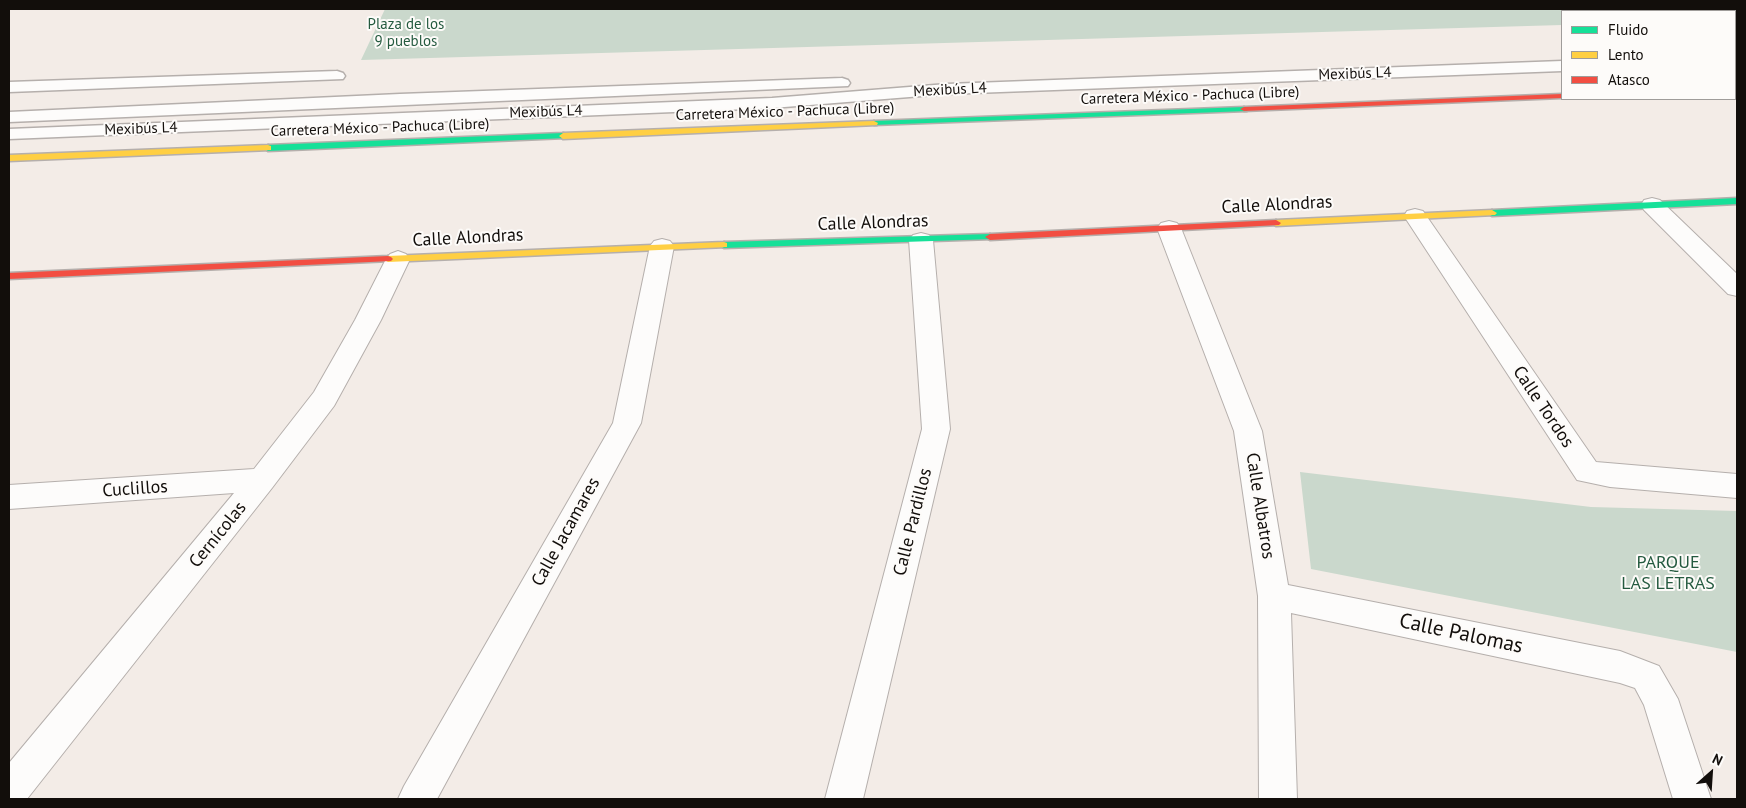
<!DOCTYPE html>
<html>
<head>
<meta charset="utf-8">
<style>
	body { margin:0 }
	#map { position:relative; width:1746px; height:808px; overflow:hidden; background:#f3ece7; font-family:"PT Sans",sans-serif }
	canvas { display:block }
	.frame { position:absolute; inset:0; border:10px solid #120e0b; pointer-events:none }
	.legend { position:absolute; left:1561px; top:10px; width:175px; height:90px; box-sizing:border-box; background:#fdfbf9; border:1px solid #9f9c9a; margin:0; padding:6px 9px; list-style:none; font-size:15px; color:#120e0b }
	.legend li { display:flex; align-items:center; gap:10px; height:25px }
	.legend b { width:25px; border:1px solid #9f9c9a }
	.north { position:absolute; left:1686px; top:748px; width:50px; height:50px; -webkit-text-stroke:4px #fdfbf9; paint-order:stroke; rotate:26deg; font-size:14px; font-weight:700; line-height:20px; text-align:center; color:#120e0b }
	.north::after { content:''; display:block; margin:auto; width:18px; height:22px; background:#120e0b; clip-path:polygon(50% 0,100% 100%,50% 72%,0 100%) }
</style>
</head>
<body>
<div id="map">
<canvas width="1746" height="808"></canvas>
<div class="frame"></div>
<ul class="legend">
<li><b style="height:6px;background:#16e098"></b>Fluido</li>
<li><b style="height:6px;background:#ffcf43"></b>Lento</li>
<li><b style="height:6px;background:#f24e42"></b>Atasco</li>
</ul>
<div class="north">N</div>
</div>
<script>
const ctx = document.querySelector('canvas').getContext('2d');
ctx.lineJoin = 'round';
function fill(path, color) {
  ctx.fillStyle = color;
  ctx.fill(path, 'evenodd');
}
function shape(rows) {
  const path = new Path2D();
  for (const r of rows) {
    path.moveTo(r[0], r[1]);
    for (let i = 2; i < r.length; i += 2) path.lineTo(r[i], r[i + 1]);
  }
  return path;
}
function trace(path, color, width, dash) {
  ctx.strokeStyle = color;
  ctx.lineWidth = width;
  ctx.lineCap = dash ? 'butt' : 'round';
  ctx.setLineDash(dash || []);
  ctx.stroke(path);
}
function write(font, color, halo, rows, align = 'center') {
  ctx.font = font + ' "PT Sans",sans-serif';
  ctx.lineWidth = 4;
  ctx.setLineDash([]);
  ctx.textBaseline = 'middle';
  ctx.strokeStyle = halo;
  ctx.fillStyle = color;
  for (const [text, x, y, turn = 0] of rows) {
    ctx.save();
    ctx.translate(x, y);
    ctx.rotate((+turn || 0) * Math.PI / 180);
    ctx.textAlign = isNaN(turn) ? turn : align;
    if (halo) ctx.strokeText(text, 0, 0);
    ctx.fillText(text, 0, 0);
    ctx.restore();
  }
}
const green = shape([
	[385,9,1737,9,1737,19,1735,19,1735,11,1562,11,1562,25,361,60],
	[1300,472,1591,507,1737,511,1737,652,1311,569]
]);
const lane = shape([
	[1737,44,1737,53,1735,54,1735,45,1737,44],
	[1562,61,1562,71,947,94,772,108,9,139,9,129,772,98,947,84,1562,61],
	[337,71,343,73,345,76,343,79,9,92,9,82,337,71],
	[842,78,848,80,850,83,848,86,9,122,9,112,400,94,842,78]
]);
const street = shape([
	[1652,198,1660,200,1737,274,1737,296,1728,294,1644,210,1641,205,1644,200,1652,198],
	[1415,209,1423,211,1596,462,1737,474,1737,498,1610,487,1577,480,1404,216,1407,211,1415,209],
	[1169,221,1177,223,1181,228,1262,431,1288,585,1620,651,1659,666,1678,699,1711,799,1673,799,1644,705,1635,688,1620,683,1291,613,1297,799,1259,799,1258,596,1234,431,1157,228,1161,223,1169,221],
	[921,233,929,235,933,240,950,429,863,799,825,799,922,429,909,240,913,235,921,233],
	[662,239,670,241,674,246,641,423,437,799,398,799,404,786,613,423,650,246,654,241,662,239],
	[398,251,406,254,410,259,381,320,334,406,272,488,27,799,9,799,9,763,234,493,9,509,9,485,254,469,314,392,355,320,386,259,390,254,398,251]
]);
const fast = shape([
	[1735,86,1737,86,1737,91,1735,91,1735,86],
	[1244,107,1248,109,1247,111,874,125,870,123,874,121,1244,107],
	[563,133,566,134,566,138,268,151,264,148,268,145,563,133],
	[1737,198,1737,204,1492,216,1487,213,1492,210,1737,198],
	[990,234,995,237,993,239,724,248,719,245,724,242,990,234]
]);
const slow = shape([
	[874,121,878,123,877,125,563,139,559,136,563,133,874,121],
	[268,145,271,146,271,150,9,161,9,155,268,145],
	[1492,210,1497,213,1495,215,1276,226,1271,223,1276,220,1492,210],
	[724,242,727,243,727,247,388,262,383,259,388,256,724,242]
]);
const jam = shape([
	[1562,94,1562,98,1244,111,1240,109,1244,107,1562,94],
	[1276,220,1281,223,1279,225,990,240,985,237,990,234,1276,220],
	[388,256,391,257,393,259,391,261,9,279,9,273,388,256]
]);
const farParknames = [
	["Plaza de los",406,25],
	["9 pueblos",406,42]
];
const farStreetnames = [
	["Mexibús L4",1355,74,-2],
	["Mexibús L4",950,90,-3],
	["Carretera México - Pachuca (Libre)",1190,96,-2],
	["Mexibús L4",546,112,-2],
	["Carretera México - Pachuca (Libre)",785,112,-2],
	["Carretera México - Pachuca (Libre)",380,128,-2],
	["Mexibús L4",141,129,-2]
];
const streetNames = [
	["Calle Alondras",1277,205,-3],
	["Calle Alondras",873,223,-2],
	["Calle Alondras",468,238,-3],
	["Calle Tordos",1543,407,56],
	["Cuclillos",135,489,-4],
	["Calle Albatros",1260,506,81],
	["Calle Pardillos",913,522,-76],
	["Calle Jacamares",566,532,-61],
	["Cernícolas",218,535,-51]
];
const parkNames = [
	["PARQUE",1668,563],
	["LAS LETRAS",1668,584]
];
const nearStreetnames = [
	["Calle Palomas",1461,634,12]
];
fill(green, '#cad8cc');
trace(lane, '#b5afac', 3);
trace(street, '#b5afac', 2);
trace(fast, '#b5afac', 3);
trace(slow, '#b5afac', 3);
trace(jam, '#b5afac', 3);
fill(lane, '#fdfcfb');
fill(street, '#fdfcfb');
fill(fast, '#16e098');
fill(slow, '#ffcf43');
fill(jam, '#f24e42');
write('15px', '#245a3f', '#fdfbf9', farParknames);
write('15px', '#120e0b', '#fdfbf9', farStreetnames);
write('18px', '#120e0b', '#fdfbf9', streetNames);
write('18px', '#245a3f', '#fdfbf9', parkNames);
write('21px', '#120e0b', '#fdfbf9', nearStreetnames);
</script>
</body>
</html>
